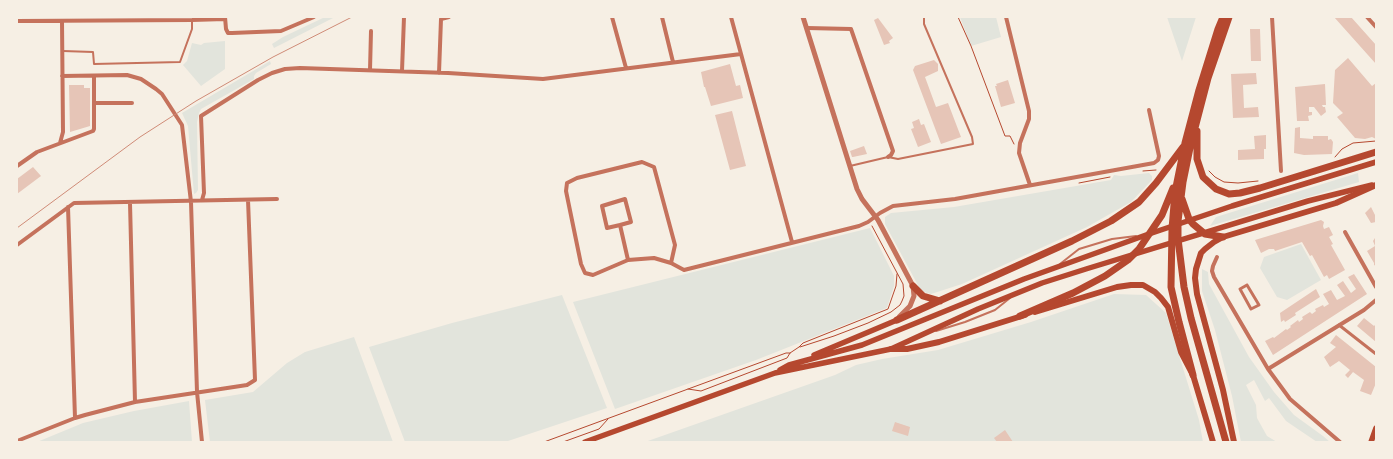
<!DOCTYPE html>
<html>
<head>
<meta charset="utf-8">
<style>
	body { margin:0 }
	#map { position:relative; width:1393px; height:459px; overflow:hidden; background:#f6efe4; font-family:"DejaVu Sans",sans-serif }
	canvas { display:block }
	.frame { position:absolute; inset:0; border:18px solid #f6efe4; pointer-events:none }
</style>
</head>
<body>
<div id="map">
<canvas width="1393" height="459"></canvas>
<div class="frame"></div>
</div>
<script>
const ctx = document.querySelector('canvas').getContext('2d');
ctx.lineJoin = 'round';
function fill(path, color) {
  ctx.fillStyle = color;
  ctx.fill(path, 'evenodd');
}
function shape(rows) {
  const path = new Path2D();
  for (const r of rows) {
    path.moveTo(r[0], r[1]);
    for (let i = 2; i < r.length; i += 2) path.lineTo(r[i], r[i + 1]);
  }
  return path;
}
function trace(path, color, width, dash) {
  ctx.strokeStyle = color;
  ctx.lineWidth = width;
  ctx.lineCap = dash ? 'butt' : 'round';
  ctx.setLineDash(dash || []);
  ctx.stroke(path);
}
const green = shape([
	[325,17,335,17,274,48,272,44,283,37],
	[960,17,996,17,1001,37,971,46],
	[1167,17,1196,17,1182,61],
	[225,41,225,69,201,86,183,65,187,61,192,43,201,45,204,43],
	[270,61,271,64,256,73,254,76,254,79,201,109,199,113,197,122,198,190,196,193,194,194,188,126,182,113],
	[1149,173,1152,176,1152,180,1131,202,1087,227,962,284,931,294,924,292,920,289,885,224,885,217,891,213,954,207,1111,180,1114,175,1121,176],
	[1358,173,1359,182,1210,226,1216,217],
	[870,228,894,276,894,286,887,308,756,360,615,409,573,302],
	[1301,244,1321,280,1287,300,1277,297,1260,268,1264,257],
	[1202,269,1208,272,1209,284,1249,357,1274,392,1294,415,1323,436,1330,442,1317,442,1286,421,1269,398,1265,401,1254,380,1246,385,1256,405,1257,418,1267,436,1277,442,1241,442,1232,396,1215,330,1202,291],
	[1114,294,1146,295,1166,313,1199,420,1203,442,645,442,835,375,856,365,882,359,938,350,1031,322],
	[562,295,607,408,505,442,405,442,369,347,452,323],
	[354,337,393,442,210,442,205,400,253,392,287,363,305,352],
	[189,401,192,442,37,442,83,423,134,411]
]);
const building = shape([
	[1334,17,1351,17,1376,45,1376,64],
	[878,18,893,38,889,41,890,43,884,45,874,20],
	[1250,29,1260,29,1261,61,1251,61],
	[1348,58,1372,86,1376,83,1376,139,1372,137,1365,139,1355,138,1337,117,1343,113,1333,103,1335,70],
	[934,60,938,64,938,71,925,77,936,107,948,103,961,137,941,144,913,70,915,66],
	[730,64,736,86,740,85,743,98,711,106,705,87,704,87,701,72],
	[1256,73,1257,84,1243,85,1244,108,1258,107,1259,117,1233,118,1231,74],
	[1008,80,1015,103,1001,107,995,86,997,86,996,84],
	[1325,84,1326,105,1322,105,1323,107,1325,107,1326,112,1321,116,1314,107,1309,107,1309,112,1312,112,1312,115,1308,116,1309,121,1297,121,1295,87],
	[69,85,84,85,84,88,90,88,90,126,70,132],
	[732,111,746,166,730,170,715,115],
	[919,119,921,125,924,124,931,142,918,147,911,129,914,128,912,122],
	[1300,127,1300,138,1313,139,1313,136,1328,136,1328,140,1331,139,1333,142,1332,154,1304,155,1294,153,1295,128],
	[1266,135,1266,149,1264,149,1264,159,1238,160,1238,150,1255,149,1254,136],
	[864,146,867,154,853,157,852,157,850,151],
	[33,167,41,176,17,194,17,179],
	[1371,207,1376,217,1376,222,1371,223,1365,213],
	[1321,220,1324,222,1323,226,1324,229,1329,227,1333,235,1329,237,1333,244,1331,245,1345,270,1329,279,1327,275,1324,277,1312,255,1310,256,1302,242,1275,251,1274,249,1269,249,1261,253,1255,240],
	[1375,238,1376,239,1376,266,1374,265,1374,263,1371,258,1367,251,1375,246,1373,241],
	[1354,274,1367,294,1273,355,1265,341,1273,337,1274,338,1286,329,1287,330,1291,327,1290,326,1298,320,1299,322,1303,319,1302,317,1310,312,1312,314,1316,311,1315,309,1323,305,1324,307,1329,304,1323,294,1331,290,1337,300,1345,296,1337,285,1343,281,1351,293,1356,289,1348,277],
	[1316,289,1320,297,1295,313,1296,315,1285,322,1284,320,1281,322,1280,313],
	[1364,318,1374,326,1376,324,1376,342,1357,326],
	[1336,335,1376,367,1376,383,1371,395,1360,391,1364,380,1353,372,1348,378,1345,375,1350,370,1339,361,1330,367,1324,357,1336,347,1330,343],
	[895,422,910,427,908,436,892,431],
	[1005,430,1013,442,997,442,994,438]
]);
const path = shape([
	[958,17,971,46,1005,136,1010,136,1014,144],
	[1335,157,1342,149,1353,143,1376,141],
	[1143,171,1156,170],
	[1209,171,1215,177,1224,182,1238,183,1258,181],
	[1079,183,1110,177],
	[800,347,834,336,868,323,891,312,900,305,902,301,904,296,903,284,872,226],
	[688,389,701,391,787,358,790,353,799,347,803,343,888,309,896,286,897,274],
	[544,442,786,353,790,353],
	[563,442,599,429,608,419]
]);
const service = shape([
	[63,51,93,52,94,64,180,62,192,29,192,20],
	[850,166,888,157,898,159,973,144,972,137,924,24,924,17],
	[1060,264,1079,249,1112,239,1136,236],
	[936,331,965,322,995,310,1010,298]
]);
const pedestrian = shape([
	[1247,285,1259,305,1251,309,1240,289,1247,285],
	[1339,325,1376,354]
]);
const minor = shape([
	[225,17,226,29,228,33,232,33,281,31,314,17],
	[612,17,626,68],
	[662,17,673,62],
	[731,17,792,242],
	[1006,17,1029,111,1029,119,1020,143,1019,153,1030,185],
	[1272,17,1281,171],
	[1367,17,1376,27],
	[17,21,192,20,225,19],
	[807,28,851,29,893,151,891,155,888,157],
	[370,70,371,31],
	[402,71,404,17],
	[439,73,441,19,449,17],
	[62,76,127,75,141,79,156,89,162,94,182,125,191,202,197,392,202,442],
	[94,103,132,103],
	[60,143,63,132,62,21],
	[17,166,37,152,93,131,94,129,94,76],
	[202,200,204,193,201,116,258,80,272,73,285,69,300,68,448,73,543,79,741,54],
	[130,203,135,402],
	[68,207,75,418],
	[620,225,631,222,625,199,602,206,607,228,620,225,628,260],
	[1345,232,1376,287],
	[17,245,74,203,277,199],
	[1217,257,1213,266,1212,271,1214,277,1268,369,1290,399,1340,442],
	[671,263,675,245,654,167,642,162,577,178,567,183,566,191,581,264,585,273,593,275,628,260,654,258,671,263,684,270,859,226,868,222,880,213,893,206,955,199,1154,163,1158,160,1159,156,1149,110],
	[1268,369,1364,310,1376,300],
	[17,441,75,418,85,415,135,402,247,385,255,380,248,200]
]);
const tertiary = shape([
	[803,17,857,189,862,199,878,220,913,286,914,296,910,306,899,317]
]);
const secondary = shape([
	[814,355,897,320],
	[780,370,789,365,862,345,1024,279,1146,235,1232,206,1376,162],
	[585,442,775,373,891,349,978,309,1042,283,1086,269,1308,201,1372,185],
	[1371,442,1376,428]
]);
const trunk = shape([
	[1035,312,1117,287,1131,285,1143,285,1155,292,1161,298,1168,307,1181,352,1193,375,1213,442],
	[891,349,907,349,939,342,1025,315],
	[1234,442,1223,390,1197,294,1195,278,1196,269,1201,253,1205,249,1214,242,1223,237,1336,203,1376,185]
]);
const motorway = shape([
	[1197,131,1197,159,1203,177,1216,189,1229,194,1240,193,1260,188,1376,152],
	[1182,199,1189,219,1193,224,1205,234,1223,237],
	[913,286,923,296,940,301],
	[1020,316,1073,293,1105,276,1128,260,1139,249,1162,215,1173,188],
	[897,320,1072,241,1111,221,1139,202,1156,183,1183,147],
	[1193,375,1179,322,1171,287,1172,229,1175,192,1185,143,1199,90,1218,29,1223,17],
	[1226,442,1191,318,1184,287,1178,239,1178,221,1183,182,1191,143,1208,78,1229,17]
]);
const tram = shape([
	[17,228,140,137,196,101,273,57,352,17]
]);
fill(green, '#e2e4dc');
fill(building, '#e6c5b7');
trace(path, '#b5482f', 1);
trace(service, '#c5725c', 2);
trace(pedestrian, '#c5725c', 3);
trace(minor, '#c5725c', 4);
trace(tertiary, '#c5725c', 5);
trace(secondary, '#b5482f', 5.5);
trace(trunk, '#b5482f', 6);
trace(motorway, '#b5482f', 7);
trace(tram, '#cf8b77', 1);
</script>
</body>
</html>
